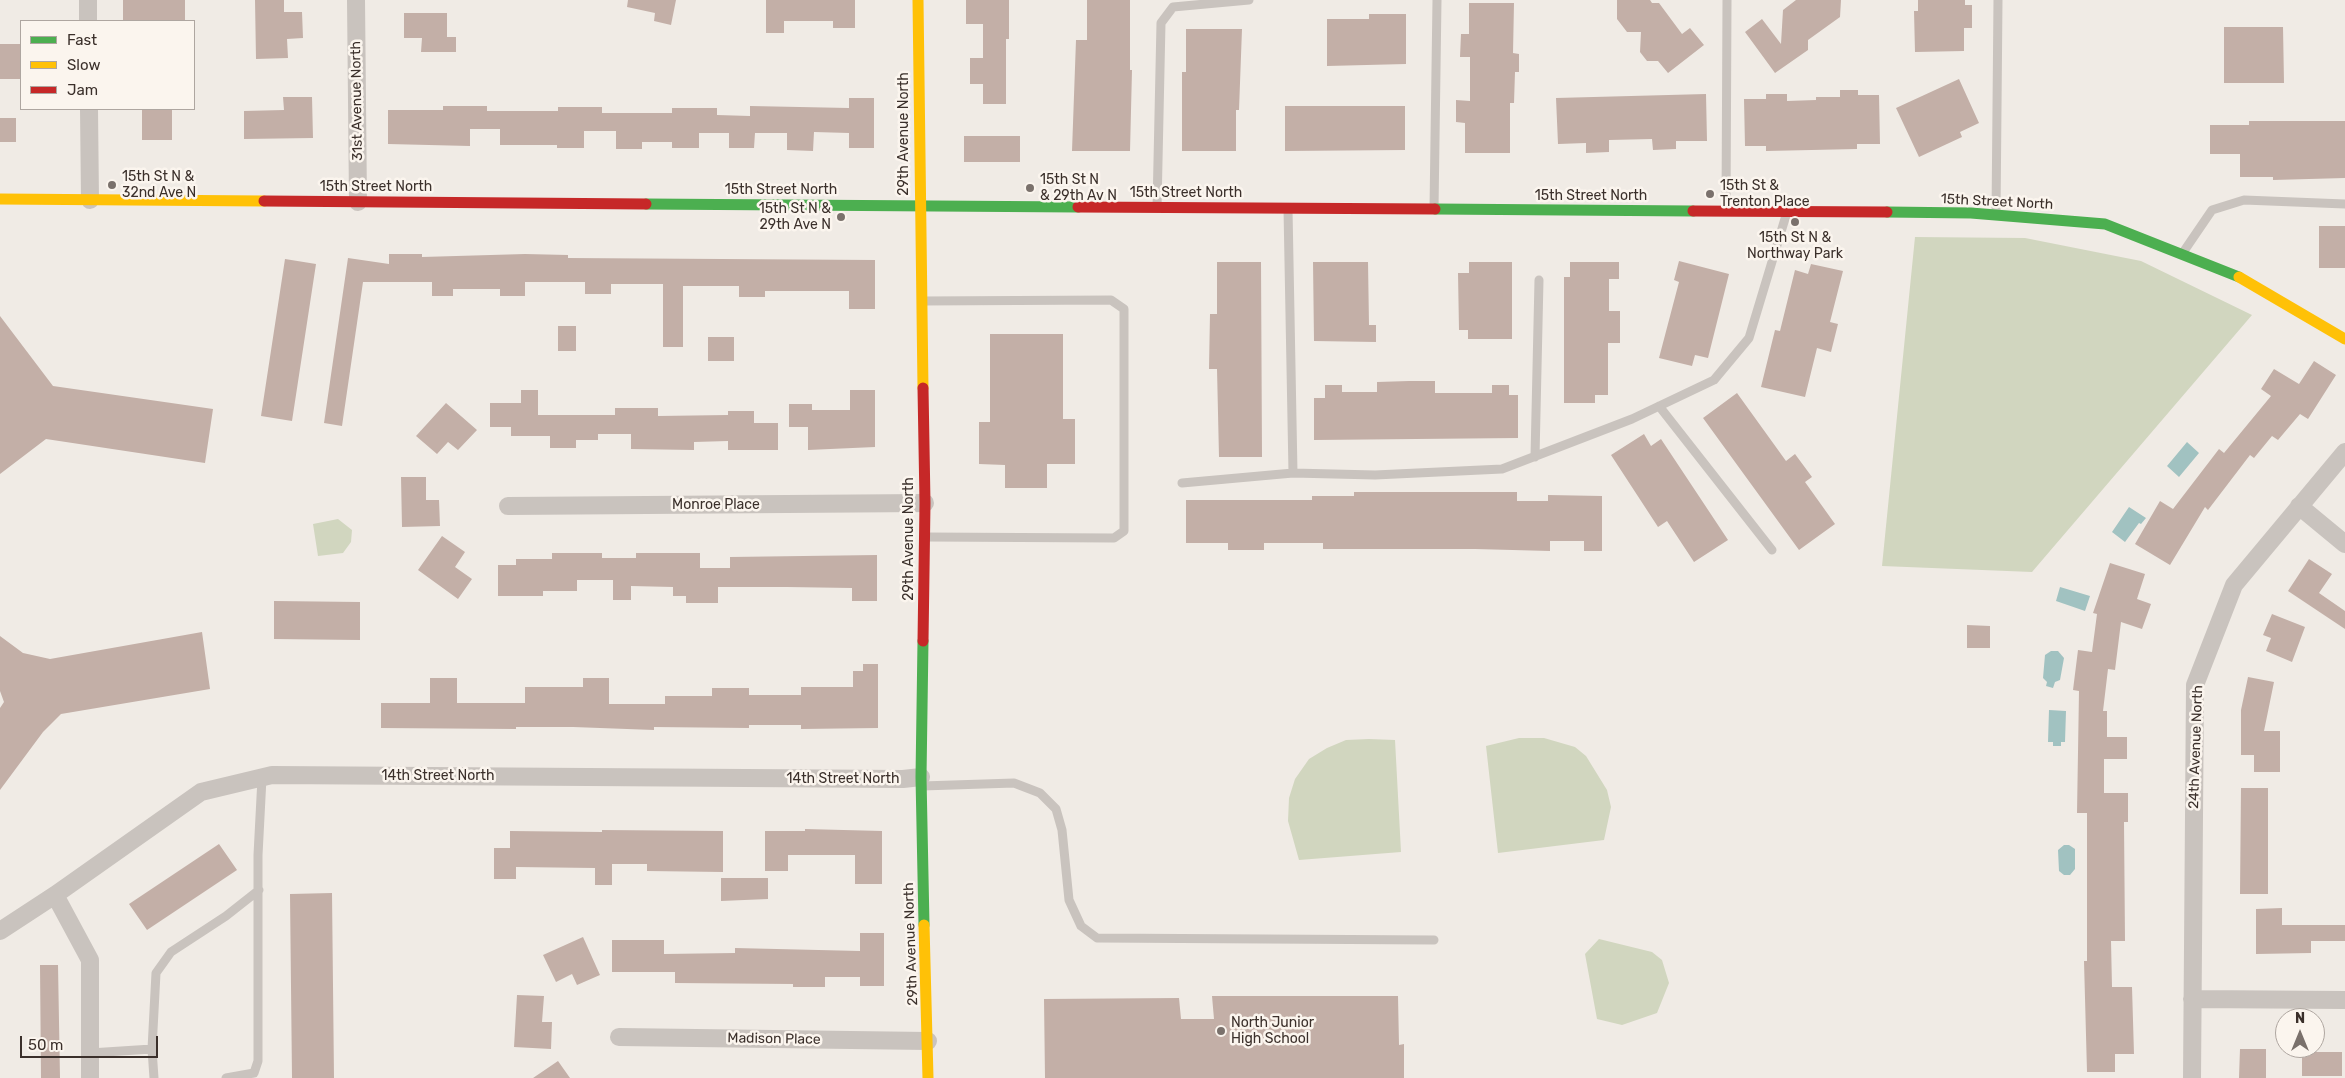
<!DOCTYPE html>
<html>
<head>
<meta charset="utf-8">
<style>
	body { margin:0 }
	#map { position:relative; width:2345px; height:1078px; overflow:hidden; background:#f0ebe5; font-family:Rubik,sans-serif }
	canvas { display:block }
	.legend { position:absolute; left:20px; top:20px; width:175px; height:90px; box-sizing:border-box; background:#fbf5ee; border:1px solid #aea6a0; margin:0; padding:6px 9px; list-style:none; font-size:15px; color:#3b302b }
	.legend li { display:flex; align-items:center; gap:10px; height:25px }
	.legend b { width:25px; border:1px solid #aea6a0 }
	.north { position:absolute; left:2275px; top:1008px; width:50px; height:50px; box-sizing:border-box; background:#fbf5ee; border:1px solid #aea6a0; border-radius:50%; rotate:0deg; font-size:14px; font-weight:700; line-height:20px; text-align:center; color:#3b302b }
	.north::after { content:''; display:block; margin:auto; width:18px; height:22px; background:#7a716c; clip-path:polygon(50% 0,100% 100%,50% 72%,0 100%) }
	.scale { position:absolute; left:20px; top:1036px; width:138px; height:22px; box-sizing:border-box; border:2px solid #3b302b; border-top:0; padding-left:6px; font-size:15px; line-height:18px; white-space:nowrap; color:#3b302b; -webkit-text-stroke:4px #fbf5ee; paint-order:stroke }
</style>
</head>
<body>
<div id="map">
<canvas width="2345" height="1078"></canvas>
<ul class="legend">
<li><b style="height:6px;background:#4caf50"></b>Fast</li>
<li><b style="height:6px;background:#ffc107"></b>Slow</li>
<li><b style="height:6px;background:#c62828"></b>Jam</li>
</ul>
<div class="north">N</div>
<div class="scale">50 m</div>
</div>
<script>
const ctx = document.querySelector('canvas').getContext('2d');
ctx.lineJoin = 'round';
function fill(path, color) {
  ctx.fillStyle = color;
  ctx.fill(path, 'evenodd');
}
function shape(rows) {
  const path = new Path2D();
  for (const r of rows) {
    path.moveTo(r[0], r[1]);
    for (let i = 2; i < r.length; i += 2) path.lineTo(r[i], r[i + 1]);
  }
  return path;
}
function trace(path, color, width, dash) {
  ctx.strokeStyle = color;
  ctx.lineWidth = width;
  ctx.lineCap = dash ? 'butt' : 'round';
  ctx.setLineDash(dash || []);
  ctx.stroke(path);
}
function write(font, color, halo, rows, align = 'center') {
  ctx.font = font + ' Rubik,sans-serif';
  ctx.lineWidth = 5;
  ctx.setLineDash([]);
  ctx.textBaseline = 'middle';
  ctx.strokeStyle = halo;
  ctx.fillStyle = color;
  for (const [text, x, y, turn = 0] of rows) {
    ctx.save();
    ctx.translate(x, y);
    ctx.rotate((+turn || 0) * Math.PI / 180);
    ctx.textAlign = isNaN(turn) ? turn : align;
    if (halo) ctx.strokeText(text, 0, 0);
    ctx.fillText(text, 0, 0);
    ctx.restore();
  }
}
const green = shape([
	[1915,237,2025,238,2141,261,2252,315,2032,572,1882,566],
	[338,519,352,530,351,542,343,553,318,556,313,524],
	[1519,738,1544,738,1575,747,1586,756,1607,790,1611,807,1604,840,1498,853,1486,746],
	[1369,739,1395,740,1401,852,1299,860,1288,821,1289,798,1295,779,1309,759,1327,748,1346,740],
	[1599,939,1652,952,1662,960,1669,983,1657,1013,1622,1025,1597,1019,1585,954]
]);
const water = shape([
	[2187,442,2199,453,2179,477,2167,466],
	[2129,507,2146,518,2141,524,2139,523,2125,542,2112,532],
	[2060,587,2090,596,2085,611,2056,601],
	[2051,651,2058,651,2064,658,2060,680,2055,682,2053,688,2046,686,2047,682,2043,678,2045,655],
	[2049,710,2066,711,2065,742,2061,742,2061,746,2053,746,2053,742,2048,742],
	[2064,845,2069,845,2075,849,2075,869,2070,875,2064,875,2059,871,2058,850]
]);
const building = shape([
	[123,0,185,0,185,21,123,21],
	[255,0,284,0,284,12,302,12,303,38,287,39,288,58,256,59],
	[628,0,676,0,671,25,654,21,655,13,627,7],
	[766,0,855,0,855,28,833,28,833,21,784,21,784,33,766,33],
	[966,0,1009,0,1009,39,1006,39,1006,104,983,104,983,84,970,84,970,58,983,58,983,24,966,24],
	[1087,0,1130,0,1130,70,1132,70,1130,151,1072,151,1076,40,1087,40],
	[1617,0,1650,0,1652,3,1659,3,1682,34,1690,28,1704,45,1668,73,1658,61,1647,61,1640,52,1641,32,1627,32,1617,19],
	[1796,0,1841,0,1840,17,1808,40,1808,50,1775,73,1745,32,1762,19,1781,44,1783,10],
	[1918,0,1965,0,1965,5,1972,5,1972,28,1964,28,1964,51,1915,52,1914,11,1918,11],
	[1469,3,1514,3,1513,53,1519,54,1519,72,1515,72,1514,103,1510,103,1510,153,1465,153,1465,123,1456,122,1456,100,1470,101,1470,57,1460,57,1461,34,1469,34],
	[404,13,447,13,447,37,456,37,456,52,421,52,422,38,404,38],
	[1369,14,1406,14,1406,64,1327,66,1327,19,1369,19],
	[2224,27,2283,27,2284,83,2224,83],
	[1186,29,1242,29,1239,110,1236,110,1236,151,1182,151,1182,72,1186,72],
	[0,44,21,44,21,79,0,79],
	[1959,79,1979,123,1960,132,1962,137,1919,157,1896,108],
	[1840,90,1858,90,1858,95,1879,95,1880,144,1857,144,1857,149,1766,151,1766,146,1745,146,1744,99,1766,99,1766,94,1787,94,1787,101,1816,100,1816,97,1840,97],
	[1706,94,1707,141,1676,141,1676,149,1653,150,1652,139,1609,140,1609,152,1586,153,1586,143,1558,144,1556,98],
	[283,97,312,97,313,138,244,139,244,111,284,110],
	[849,98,874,98,874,148,849,148,849,133,814,132,813,151,787,150,787,133,755,133,754,148,729,148,729,133,699,133,699,148,672,148,672,142,642,142,642,149,616,149,616,131,584,131,584,148,557,148,557,145,500,145,500,129,470,129,470,146,388,144,388,110,443,110,443,106,487,106,487,111,558,111,558,107,602,107,602,113,672,113,672,108,717,108,717,115,750,116,750,106,849,108],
	[1285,106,1405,106,1405,150,1285,151],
	[142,109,172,109,172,140,142,140],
	[0,118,16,118,16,142,0,142],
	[2249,121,2345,121,2345,178,2273,180,2273,177,2240,177,2240,154,2210,154,2210,125,2249,125],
	[964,136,1020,136,1020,162,964,162],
	[2319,226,2345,226,2345,268,2319,268],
	[389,254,422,254,422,257,525,254,568,255,568,258,875,260,875,309,849,309,849,291,765,291,765,297,739,297,739,286,683,286,683,347,663,347,663,284,611,284,611,294,585,294,585,282,525,282,525,296,500,296,500,289,453,289,453,296,432,296,432,282,363,282,342,426,324,423,348,258,389,264],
	[285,259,316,264,292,421,261,416],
	[1679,261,1729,274,1708,358,1695,355,1692,366,1659,358,1679,282,1674,280],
	[1217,262,1261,262,1262,457,1219,457,1217,369,1209,369,1210,314,1217,314],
	[1313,262,1368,262,1369,325,1376,325,1376,342,1314,341],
	[1469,262,1512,262,1512,339,1468,339,1468,330,1459,330,1458,273,1469,273],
	[1570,262,1619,262,1619,279,1609,279,1609,311,1620,311,1620,343,1608,343,1608,395,1595,395,1595,403,1564,403,1564,277,1570,277],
	[1811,264,1843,271,1830,322,1838,324,1831,352,1817,348,1805,397,1761,387,1775,330,1780,331,1795,270,1808,274],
	[0,316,53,386,213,409,205,463,46,439,0,474],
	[558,326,576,326,576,351,558,351],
	[990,334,1063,334,1063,419,1075,419,1075,464,1047,464,1047,488,1005,488,1005,465,979,464,979,422,990,422],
	[708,337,734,337,734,361,708,361],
	[2314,361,2336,375,2308,419,2300,414,2278,440,2272,436,2254,458,2250,455,2208,510,2205,507,2170,565,2135,544,2160,501,2173,509,2219,449,2224,453,2271,396,2261,389,2274,369,2299,384],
	[1409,381,1435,381,1435,393,1492,393,1492,385,1509,385,1509,395,1518,395,1518,438,1314,440,1314,398,1325,398,1325,385,1342,385,1342,392,1377,392,1377,382],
	[521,390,538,390,538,415,615,415,615,408,658,408,658,416,728,415,728,411,754,411,754,423,778,423,778,450,728,450,728,441,694,442,694,450,631,449,631,434,598,434,598,440,576,440,576,448,550,448,550,436,511,436,511,427,490,427,490,403,521,403],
	[850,390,875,390,875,447,808,450,808,427,789,427,789,404,812,404,812,410,850,410],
	[1737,393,1786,461,1795,454,1812,477,1805,482,1835,524,1799,550,1703,418],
	[446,403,477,430,458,450,448,442,437,454,416,436],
	[1644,434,1651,446,1661,439,1728,540,1694,562,1667,521,1658,527,1611,455],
	[401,477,426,477,426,500,439,500,440,526,402,527],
	[1354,492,1517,492,1517,501,1548,501,1548,495,1602,496,1602,551,1584,551,1584,541,1550,541,1550,551,1475,549,1323,549,1323,543,1264,543,1264,550,1228,550,1228,543,1186,543,1186,500,1312,500,1312,496,1354,496],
	[442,536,465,552,455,567,472,579,458,599,418,570],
	[552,553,602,553,602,558,636,558,636,553,700,553,700,568,730,568,730,557,877,555,877,601,852,601,852,588,787,587,718,587,718,603,686,603,686,596,673,596,673,587,631,586,631,600,613,600,613,580,577,580,577,591,543,591,543,596,498,596,498,565,516,565,516,559,552,559],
	[2309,559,2332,574,2319,593,2345,611,2345,629,2288,591],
	[2110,563,2145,574,2137,599,2151,604,2142,629,2121,622,2115,670,2108,669,2103,711,2107,711,2107,737,2127,737,2127,759,2104,759,2104,793,2128,793,2128,822,2124,822,2125,941,2111,941,2112,987,2132,987,2134,1054,2115,1054,2115,1072,2087,1072,2084,961,2087,961,2087,813,2077,813,2079,691,2073,690,2078,650,2092,652,2097,614,2093,613],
	[274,601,360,602,360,640,274,639],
	[2272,614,2305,627,2292,662,2266,651,2271,638,2263,635],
	[1967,625,1990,626,1990,648,1967,648],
	[202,632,210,689,61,714,43,732,0,790,0,708,4,702,0,691,0,636,23,653,50,659],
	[863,664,878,664,878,728,801,729,801,725,749,725,749,728,654,727,654,730,573,727,516,727,516,729,381,728,381,703,430,703,430,678,457,678,457,703,525,703,525,687,583,687,583,678,609,678,609,704,665,704,665,696,712,696,712,688,749,688,749,695,801,695,801,687,853,687,853,671,863,671],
	[2248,677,2274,682,2264,731,2280,731,2280,772,2254,772,2254,755,2241,755,2241,710],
	[2241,788,2268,788,2268,894,2240,894],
	[805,829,882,831,882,884,855,884,855,855,788,855,788,871,765,871,765,831,805,831],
	[602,830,723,831,723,872,647,871,647,864,612,864,612,885,595,885,595,868,516,867,516,879,494,879,494,848,510,848,510,831,602,832],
	[219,844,237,870,147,930,129,904],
	[721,878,768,878,768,899,721,901],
	[332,893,334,1078,292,1078,290,894],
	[2282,908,2282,925,2345,925,2345,941,2311,941,2311,953,2256,954,2256,909],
	[860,933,884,933,884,986,860,986,860,977,825,977,825,987,793,987,793,984,675,983,675,972,612,972,612,940,664,940,664,954,735,953,735,948,860,951],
	[583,937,600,975,577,985,572,974,556,982,543,955],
	[40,965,58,965,60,1078,41,1078],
	[517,995,544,996,542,1022,552,1022,551,1049,514,1047],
	[1212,996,1398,996,1399,1045,1404,1044,1404,1078,1045,1078,1044,999,1179,998,1181,1019,1214,1019],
	[2240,1049,2266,1049,2266,1078,2239,1078],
	[2302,1052,2342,1052,2342,1076,2302,1076],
	[558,1061,570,1078,533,1078]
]);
const lane = shape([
	[1157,207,1161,23,1173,7,1249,0],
	[1288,209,1293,473],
	[1434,209,1437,0],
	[1726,210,1727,0],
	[1996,215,1998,0],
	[2182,254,2212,210,2244,200,2345,204],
	[923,301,1111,300,1124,309,1124,531,1114,538,926,537],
	[1659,406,1772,550],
	[1535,457,1539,280],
	[1182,483,1293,473,1375,475,1502,469,1632,419,1714,380,1749,338,1787,212],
	[922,786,1014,783,1040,793,1056,809,1062,830,1069,900,1081,926,1097,938,1434,940],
	[152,1049,156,973,171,952,226,916,259,890],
	[90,1053,152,1049,154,1078],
	[226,1078,254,1073,258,1061,258,855,262,778]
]);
const street = shape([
	[88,0,88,21],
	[356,0,358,202],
	[89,109,90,200],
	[508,506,925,503],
	[2299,506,2345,544],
	[55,895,90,960,90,1078],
	[0,931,55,895,201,792,272,775,903,779,921,777],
	[2192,999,2345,1000],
	[619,1037,928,1041],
	[2192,1078,2195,685,2234,585,2345,452]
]);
const fast = shape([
	[646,204,1078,207],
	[1435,209,1693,211],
	[1887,212,1971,213,2105,224,2239,277],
	[923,641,921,777,924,925]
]);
const slow = shape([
	[918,0,923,388],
	[0,199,264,201],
	[2239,277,2345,339],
	[924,925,928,1078]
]);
const jam = shape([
	[264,201,646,204],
	[1078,207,1435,209],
	[1693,211,1887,212],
	[923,641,925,503,923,388]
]);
const markers = [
	[112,185,5,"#7a716c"],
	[1030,188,5,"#7a716c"],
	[1710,194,5,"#7a716c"],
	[841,217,5,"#7a716c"],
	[1795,222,5,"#7a716c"],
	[1221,1031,5,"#7a716c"]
];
const streetNames = [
	["31st Avenue North",357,101,-91],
	["29th Avenue North",904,134,-90],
	["15th Street North",376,187],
	["15th Street North",781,190],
	["15th Street North",1186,193],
	["15th Street North",1591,196],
	["15th Street North",1997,202,3],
	["Monroe Place",716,505],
	["29th Avenue North",909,539,-90],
	["24th Avenue North",2196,747,-88],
	["14th Street North",438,776],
	["14th Street North",843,779],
	["29th Avenue North",911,944,-92],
	["Madison Place",774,1039,1]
];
const poiNames = [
	["15th St N &",122,177],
	["32nd Ave N",122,193],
	["15th St N",1040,180],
	["& 29th Av N",1040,196],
	["15th St &",1720,186],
	["Trenton Place",1720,202],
	["15th St N &",831,209,"right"],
	["29th Ave N",831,225,"right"],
	["15th St N &",1795,238,"center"],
	["Northway Park",1795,254,"center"],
	["North Junior",1231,1023],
	["High School",1231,1039]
];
fill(green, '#d1d6bf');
fill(water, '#a1c2c1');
fill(building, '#c3afa7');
trace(lane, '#c9c3be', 9);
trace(street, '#c9c3be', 18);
trace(fast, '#4caf50', 11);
trace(slow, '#ffc107', 11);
trace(jam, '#c62828', 11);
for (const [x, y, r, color] of markers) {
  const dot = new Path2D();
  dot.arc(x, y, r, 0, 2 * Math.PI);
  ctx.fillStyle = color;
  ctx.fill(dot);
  trace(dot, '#fbf5ee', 2);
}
write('14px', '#3b302b', '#fbf5ee', streetNames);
write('14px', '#3b302b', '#fbf5ee', poiNames, 'left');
</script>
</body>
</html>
